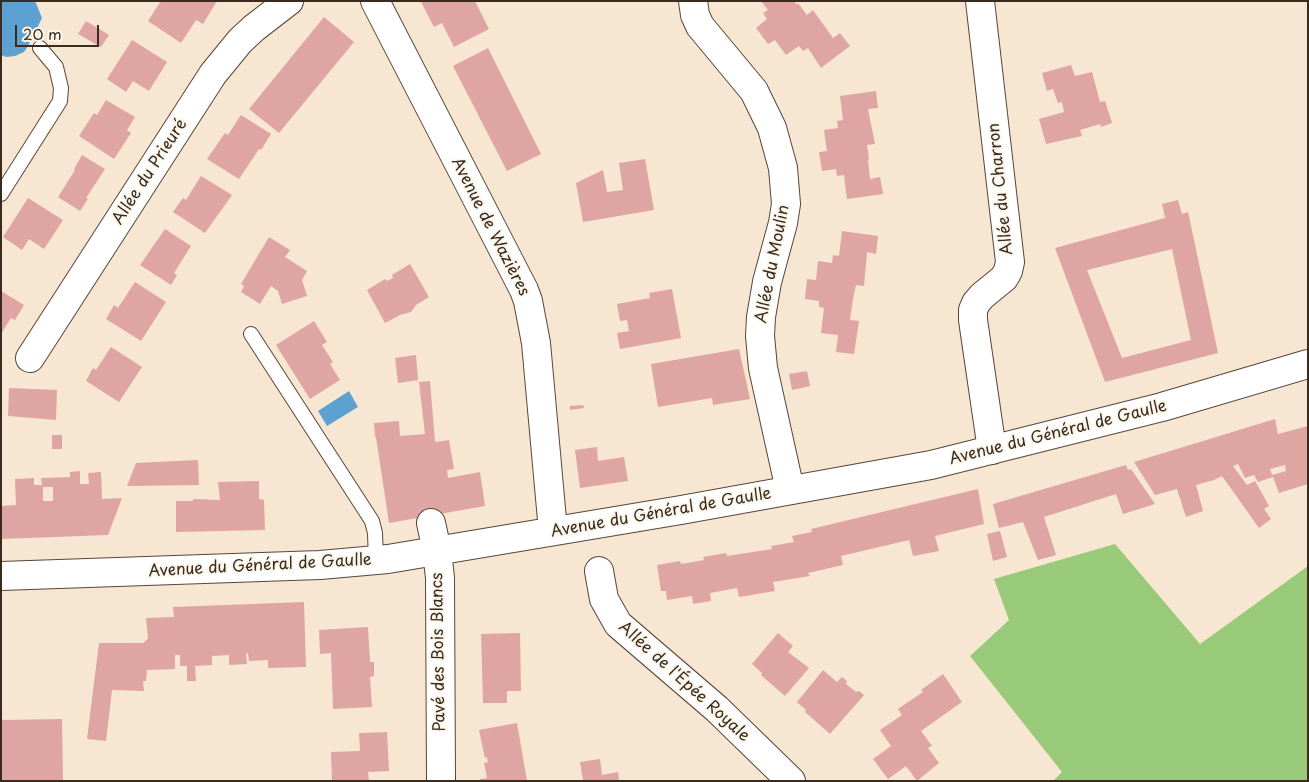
<!DOCTYPE html>
<html>
<head>
<meta charset="utf-8">
<style>
	body { margin:0 }
	#map { position:relative; width:1309px; height:782px; overflow:hidden; background:#f7e6d1; font-family:"Playpen Sans",sans-serif }
	canvas { display:block }
	.frame { position:absolute; inset:0; border:2px solid #3b2a1e; pointer-events:none }
	.scale { position:absolute; left:15px; top:25px; width:84px; height:22px; box-sizing:border-box; border:2px solid #3b2a1e; border-top:0; padding-left:6px; font-size:15px; line-height:18px; white-space:nowrap; color:#3b2a1e; -webkit-text-stroke:4px #fbf7ec; paint-order:stroke }
</style>
</head>
<body>
<div id="map">
<canvas width="1309" height="782"></canvas>
<div class="frame"></div>
<div class="scale">20 m</div>
</div>
<script>
const ctx = document.querySelector('canvas').getContext('2d');
ctx.lineJoin = 'round';
function fill(path, color) {
  ctx.fillStyle = color;
  ctx.fill(path, 'evenodd');
}
function shape(rows) {
  const path = new Path2D();
  for (const r of rows) {
    path.moveTo(r[0], r[1]);
    for (let i = 2; i < r.length; i += 2) path.lineTo(r[i], r[i + 1]);
  }
  return path;
}
function trace(path, color, width, dash) {
  ctx.strokeStyle = color;
  ctx.lineWidth = width;
  ctx.lineCap = dash ? 'butt' : 'round';
  ctx.setLineDash(dash || []);
  ctx.stroke(path);
}
function write(font, color, halo, rows, align = 'center') {
  ctx.font = font + ' "Playpen Sans",sans-serif';
  ctx.lineWidth = 4;
  ctx.setLineDash([]);
  ctx.textBaseline = 'middle';
  ctx.strokeStyle = halo;
  ctx.fillStyle = color;
  for (const [text, x, y, turn = 0] of rows) {
    ctx.save();
    ctx.translate(x, y);
    ctx.rotate((+turn || 0) * Math.PI / 180);
    ctx.textAlign = isNaN(turn) ? turn : align;
    if (halo) ctx.strokeText(text, 0, 0);
    ctx.fillText(text, 0, 0);
    ctx.restore();
  }
}
const green = shape([
	[1115,544,1200,644,1308,566,1308,781,1053,781,1062,772,970,656,1009,620,994,579]
]);
const water = shape([
	[1,1,33,1,36,3,42,18,28,46,24,52,15,56,6,57,1,55],
	[349,391,358,407,327,426,318,411]
]);
const building = shape([
	[161,1,217,1,203,24,196,20,181,43,148,21],
	[475,1,489,29,454,47,442,23,434,27,421,2],
	[761,1,794,1,797,5,798,3,807,15,813,10,833,38,840,33,850,46,821,68,808,48,803,51,799,46,786,55,775,40,768,44,756,28,767,19,763,13,768,10],
	[324,17,354,42,279,133,249,109],
	[86,21,109,35,101,47,78,34],
	[132,40,167,62,149,91,133,81,126,92,107,79],
	[488,48,541,154,507,171,453,66],
	[1071,65,1075,76,1092,72,1100,102,1105,101,1112,123,1101,127,1100,124,1080,130,1082,136,1046,144,1039,119,1064,112,1062,102,1058,103,1053,89,1047,91,1042,73],
	[876,91,878,108,868,109,875,144,867,145,869,159,868,160,870,179,880,177,883,194,847,199,844,175,837,176,836,169,822,171,819,152,827,151,824,130,838,128,837,121,843,120,840,96],
	[106,100,135,117,127,130,131,133,114,159,79,136,94,113,97,115],
	[241,115,271,134,261,150,259,149,239,179,207,159,225,133,228,135],
	[82,155,105,169,86,198,88,199,80,211,58,197,75,170,74,169],
	[645,159,654,210,583,222,576,183,603,170,607,192,623,190,619,163],
	[201,176,232,195,205,233,173,212,183,198,186,200],
	[28,198,63,220,44,249,29,239,22,250,3,237],
	[1178,200,1182,214,1188,212,1218,353,1105,382,1055,248,1165,218,1162,204],
	[1172,249,1191,340,1122,358,1087,270],
	[165,229,191,246,174,273,177,275,171,285,140,265],
	[842,231,878,236,876,254,867,252,864,286,856,285,853,299,850,320,859,321,854,354,836,352,838,335,821,333,824,308,819,307,819,301,805,299,807,279,816,280,818,261,832,263,833,255,839,256],
	[269,237,290,250,285,257,307,271,302,280,307,296,282,304,278,291,271,286,260,304,241,292,244,286,241,284],
	[410,264,429,297,416,305,411,312,400,315,385,323,367,290,385,279,387,281,393,278,392,275],
	[135,282,166,302,141,341,106,319,114,305,118,308],
	[672,289,681,338,620,349,617,333,629,331,627,320,620,321,617,304,650,298,649,293],
	[1,291,24,305,15,320,11,318,1,334],
	[314,321,327,342,322,345,333,362,330,364,340,380,310,399,276,345],
	[111,347,142,367,119,402,86,381,93,368,96,370],
	[739,349,750,399,713,405,712,398,658,407,651,364],
	[416,355,418,380,398,383,395,358],
	[807,371,810,386,792,390,789,374],
	[430,381,435,442,449,440,454,469,447,470,448,478,480,472,485,506,389,523,376,437,375,437,374,423,399,421,400,436,425,434,419,382],
	[9,388,57,390,56,420,8,416],
	[583,405,584,408,570,410,570,406],
	[1275,419,1278,434,1308,426,1308,484,1279,493,1273,477,1258,482,1254,475,1245,478,1238,464,1233,466,1247,485,1255,481,1269,506,1264,509,1271,519,1259,528,1222,476,1214,480,1196,485,1203,511,1186,517,1177,489,1155,495,1134,462],
	[1285,465,1286,471,1272,475,1270,469],
	[52,435,62,435,62,449,52,449],
	[597,447,598,461,624,457,628,481,580,488,575,450],
	[198,460,199,485,127,486,136,463],
	[1126,465,1128,470,1131,469,1155,504,1123,514,1116,494,1044,517,1056,555,1038,560,1023,522,999,528,993,504],
	[80,471,80,484,89,484,88,473,101,472,102,499,122,498,108,535,1,539,1,506,16,505,15,479,34,478,34,485,42,485,41,478,70,477,70,472],
	[43,487,53,487,53,501,43,501],
	[259,481,259,499,264,500,265,530,176,532,176,501,193,501,193,499,220,500,218,482],
	[978,489,984,524,935,536,939,551,913,556,909,540,841,556,843,565,808,573,810,576,773,582,775,591,739,597,737,588,710,593,711,601,693,604,692,596,667,600,666,591,661,591,657,565,680,561,681,564,704,560,703,557,726,553,727,556,772,549,771,546,794,542,792,536,812,532,811,529],
	[1000,531,1007,557,993,561,987,534],
	[304,602,306,667,268,668,268,660,249,661,248,653,246,654,247,664,229,665,229,655,212,656,212,665,195,666,196,681,187,681,187,666,180,666,180,655,175,655,175,669,147,670,146,681,143,681,144,691,112,690,106,741,87,739,99,643,143,643,148,639,146,618,174,617,173,607],
	[368,627,370,662,374,662,374,676,370,677,372,707,333,709,331,653,320,654,319,630],
	[520,633,521,691,507,691,507,703,483,703,481,634],
	[778,633,793,646,788,652,809,668,785,696,761,675,762,673,752,664],
	[823,670,837,682,842,677,847,681,846,684,856,692,859,691,864,695,830,734,805,712,806,710,797,702],
	[943,674,962,702,921,731,932,746,928,748,939,763,917,781,906,766,888,779,873,759,891,746,880,730,902,715,898,709,923,692,921,690],
	[62,719,63,781,1,781,1,720],
	[517,723,527,781,480,781,480,779,487,778,484,763,488,762,487,757,485,758,479,730],
	[387,732,389,771,368,772,369,781,332,781,331,752,360,751,359,733],
	[600,759,602,775,618,772,619,781,583,780,580,762]
]);
const lane = shape([
	[1,194,60,101,61,88,56,67,40,48],
	[251,334,372,521,375,533,376,561]
]);
const street = shape([
	[375,1,524,290,528,301,536,343,553,531],
	[693,1,695,15,700,26,754,91,772,128,783,168,786,204,783,223,767,282,761,317,760,336,763,368,790,490],
	[980,1,1010,262,1008,271,1004,278,982,296,976,303,973,310,973,320,992,450],
	[30,358,213,74,240,41,254,28,289,1],
	[431,523,437,551,440,578,441,781],
	[599,571,604,599,618,624,717,709,791,781]
]);
const primary = shape([
	[1,576,320,565,388,559,681,510,931,465,1162,407,1308,364]
]);
const streetNames = [
	["Allée du Prieuré",150,172,-57],
	["Allée du Charron",1001,189,-96],
	["Avenue de Wazières",490,227,63],
	["Allée du Moulin",773,264,-79],
	["Avenue du Général de Gaulle",1058,433,-14],
	["Avenue du Général de Gaulle",661,513,-10],
	["Avenue du Général de Gaulle",260,566,-3],
	["Pavé des Bois Blancs",439,652,-91],
	["Allée de l'Épée Royale",684,682,42]
];
fill(green, '#99ca79');
fill(water, '#5ca1d1');
fill(building, '#dfa5a2');
trace(lane, '#574639', 16);
trace(street, '#574639', 30);
trace(primary, '#574639', 30);
trace(lane, '#fff', 14);
trace(street, '#fff', 28);
trace(primary, '#fff', 28);
write('16px', '#3b2a1e', '#fbf7ec', streetNames);
</script>
</body>
</html>
